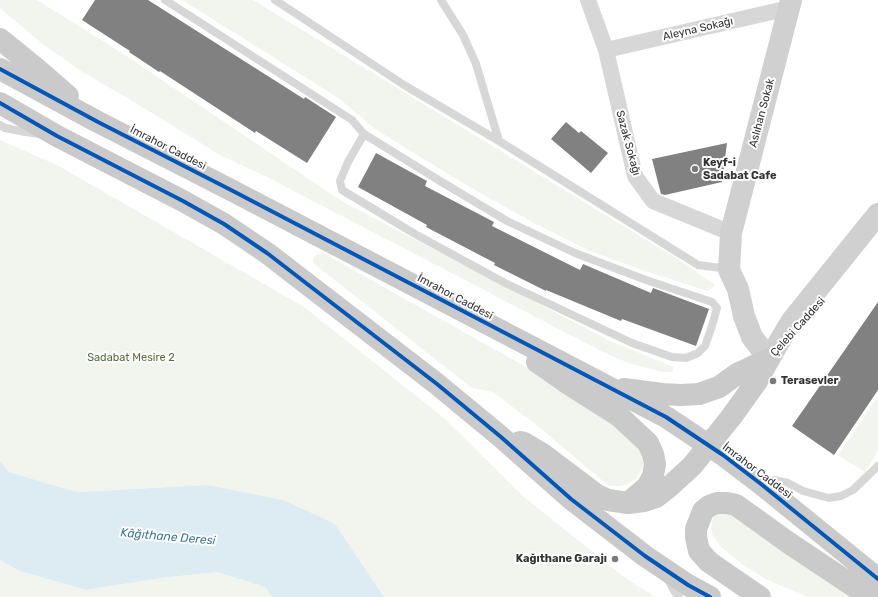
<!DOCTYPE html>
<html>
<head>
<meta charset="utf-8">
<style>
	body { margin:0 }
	canvas { display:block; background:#fff }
</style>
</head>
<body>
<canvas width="878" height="597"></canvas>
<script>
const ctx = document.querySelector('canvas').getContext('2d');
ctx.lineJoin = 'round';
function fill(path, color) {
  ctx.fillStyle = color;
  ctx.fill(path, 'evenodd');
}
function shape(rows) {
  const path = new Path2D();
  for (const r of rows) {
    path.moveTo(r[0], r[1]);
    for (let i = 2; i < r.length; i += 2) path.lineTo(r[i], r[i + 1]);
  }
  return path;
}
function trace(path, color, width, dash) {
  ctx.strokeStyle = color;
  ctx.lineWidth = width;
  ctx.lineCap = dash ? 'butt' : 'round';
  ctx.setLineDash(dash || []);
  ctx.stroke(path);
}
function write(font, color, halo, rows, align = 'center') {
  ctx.font = font + ' Rubik,sans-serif';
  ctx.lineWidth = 4;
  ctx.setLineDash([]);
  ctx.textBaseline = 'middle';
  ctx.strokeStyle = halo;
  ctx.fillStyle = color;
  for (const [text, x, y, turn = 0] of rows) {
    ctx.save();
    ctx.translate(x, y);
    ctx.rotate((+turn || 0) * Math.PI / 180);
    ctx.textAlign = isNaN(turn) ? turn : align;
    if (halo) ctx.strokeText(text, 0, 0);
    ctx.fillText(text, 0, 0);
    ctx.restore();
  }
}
const green = shape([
	[0,0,37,0,122,53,343,202,610,341,674,367,672,372,662,372,628,363,603,352,269,178,220,155,139,105,81,71,44,45,0,8],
	[182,0,253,0,684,263,715,285,708,291,642,270,590,251,530,221,463,183,375,129,340,99],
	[0,140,57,165,304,307,444,418,524,497,624,577,655,597,384,597,335,524,207,485,77,492,9,472,0,461],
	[323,253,535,372,606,418,643,450,644,461,642,470,637,478,629,483,621,486,609,486,586,467,539,427,493,392,472,388,313,263,313,259,316,255],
	[878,396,878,451,865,472,838,455],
	[726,511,855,597,808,597,781,586,762,577,742,564,721,547,713,536,711,528,714,514],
	[0,560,20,571,86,590,161,578,217,572,265,587,272,597,0,597]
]);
const water = shape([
	[0,461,9,472,77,492,207,485,283,500,335,524,384,597,272,597,265,587,217,572,161,578,86,590,20,571,0,560]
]);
const building = shape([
	[95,0,148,0,304,99,305,97,336,117,307,163,256,131,255,133,160,71,159,72,129,52,130,51,82,20],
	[566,122,579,133,581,131,608,153,591,173,551,139],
	[727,143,722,182,665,195,661,194,652,159],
	[376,153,427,181,425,186,494,222,492,226,580,270,583,264,651,293,653,288,709,309,696,346,622,319,621,321,546,290,546,291,494,265,495,263,426,227,427,225,358,187],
	[878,302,878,390,834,455,792,426]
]);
const lane = shape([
	[165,0,352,120,364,134,440,181,507,221,575,253,646,280,712,302,717,308,711,329,705,346,698,353,686,358,672,357,632,343,505,283,415,234,342,190,340,181,348,162,364,134],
	[275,0,404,85,499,141],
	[441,0,463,35,476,64,499,141,698,265,729,269],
	[0,125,5,128,25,132,40,134],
	[764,483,774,480,788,483,803,491,829,498,841,496,853,490,878,466],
	[668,579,674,591,679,597]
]);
const street = shape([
	[588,0,606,50,635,176,653,201,731,233],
	[606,50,789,8]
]);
const secondary = shape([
	[769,359,752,337,744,316,738,289,729,270,731,233,791,0],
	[769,359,791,322,878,214]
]);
const primary = shape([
	[0,39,37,69,68,96],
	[0,69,98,122,231,190,666,417,723,455,761,484,878,579],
	[0,103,57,136,183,201,224,224,267,253,437,384,501,437,571,499,645,556,688,585,710,597],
	[537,362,570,385,619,416,648,443,653,454,655,464,653,476,647,487,628,503],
	[624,389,662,394,681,395,699,394,719,387,737,374,769,359],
	[520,442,524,443,544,455,597,495,608,500,628,503,644,501,656,497,669,487,692,466,732,416,757,381,769,359],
	[760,597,709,562,699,551,696,537,696,529,703,511,709,506,717,503,727,503,736,505,789,543,870,597]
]);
const cycleway = shape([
	[0,69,98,122,231,190,666,417,723,455,761,484,878,579],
	[0,103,57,136,183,201,224,224,267,253,437,384,501,437,571,499,645,556,688,585,710,597]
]);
const markers = [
	[695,169,4,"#7a7a7a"],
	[773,381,4,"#7a7a7a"],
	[615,559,4,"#7a7a7a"]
];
const streetNames = [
	["Aleyna Sokağı",698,29,-13],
	["Aslıhan Sokak",762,113,-75],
	["Sazak Sokağı",628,143,75],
	["İmrahor Caddesi",168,148,27],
	["İmrahor Caddesi",455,297,28],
	["Çelebi Caddesi",798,327,-48],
	["İmrahor Caddesi",757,471,37]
];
const poiNames = [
	["Keyf-i",703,163],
	["Sadabat Cafe",703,176],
	["Terasevler",781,381],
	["Kağıthane Garajı",607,559,"right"]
];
const parkNames = [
	["Sadabat Mesire 2",131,358]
];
const waterNames = [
	["Kâğıthane Deresi",168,537,5]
];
fill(green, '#f1f5ed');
fill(water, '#ddebf3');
fill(building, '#818181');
trace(lane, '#d7d7d7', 8);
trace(street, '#d7d7d7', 16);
trace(secondary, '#d0d0d0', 22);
trace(primary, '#cacaca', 22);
trace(cycleway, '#0057b8', 4);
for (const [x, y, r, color] of markers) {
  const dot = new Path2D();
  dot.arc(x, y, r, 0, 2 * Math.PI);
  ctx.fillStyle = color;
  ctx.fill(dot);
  trace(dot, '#fff', 1.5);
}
write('11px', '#333', '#fff', streetNames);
write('bold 11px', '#333', '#fff', poiNames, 'left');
write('11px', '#56703f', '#fff', parkNames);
write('italic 12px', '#3f7597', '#fff', waterNames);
</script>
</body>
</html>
